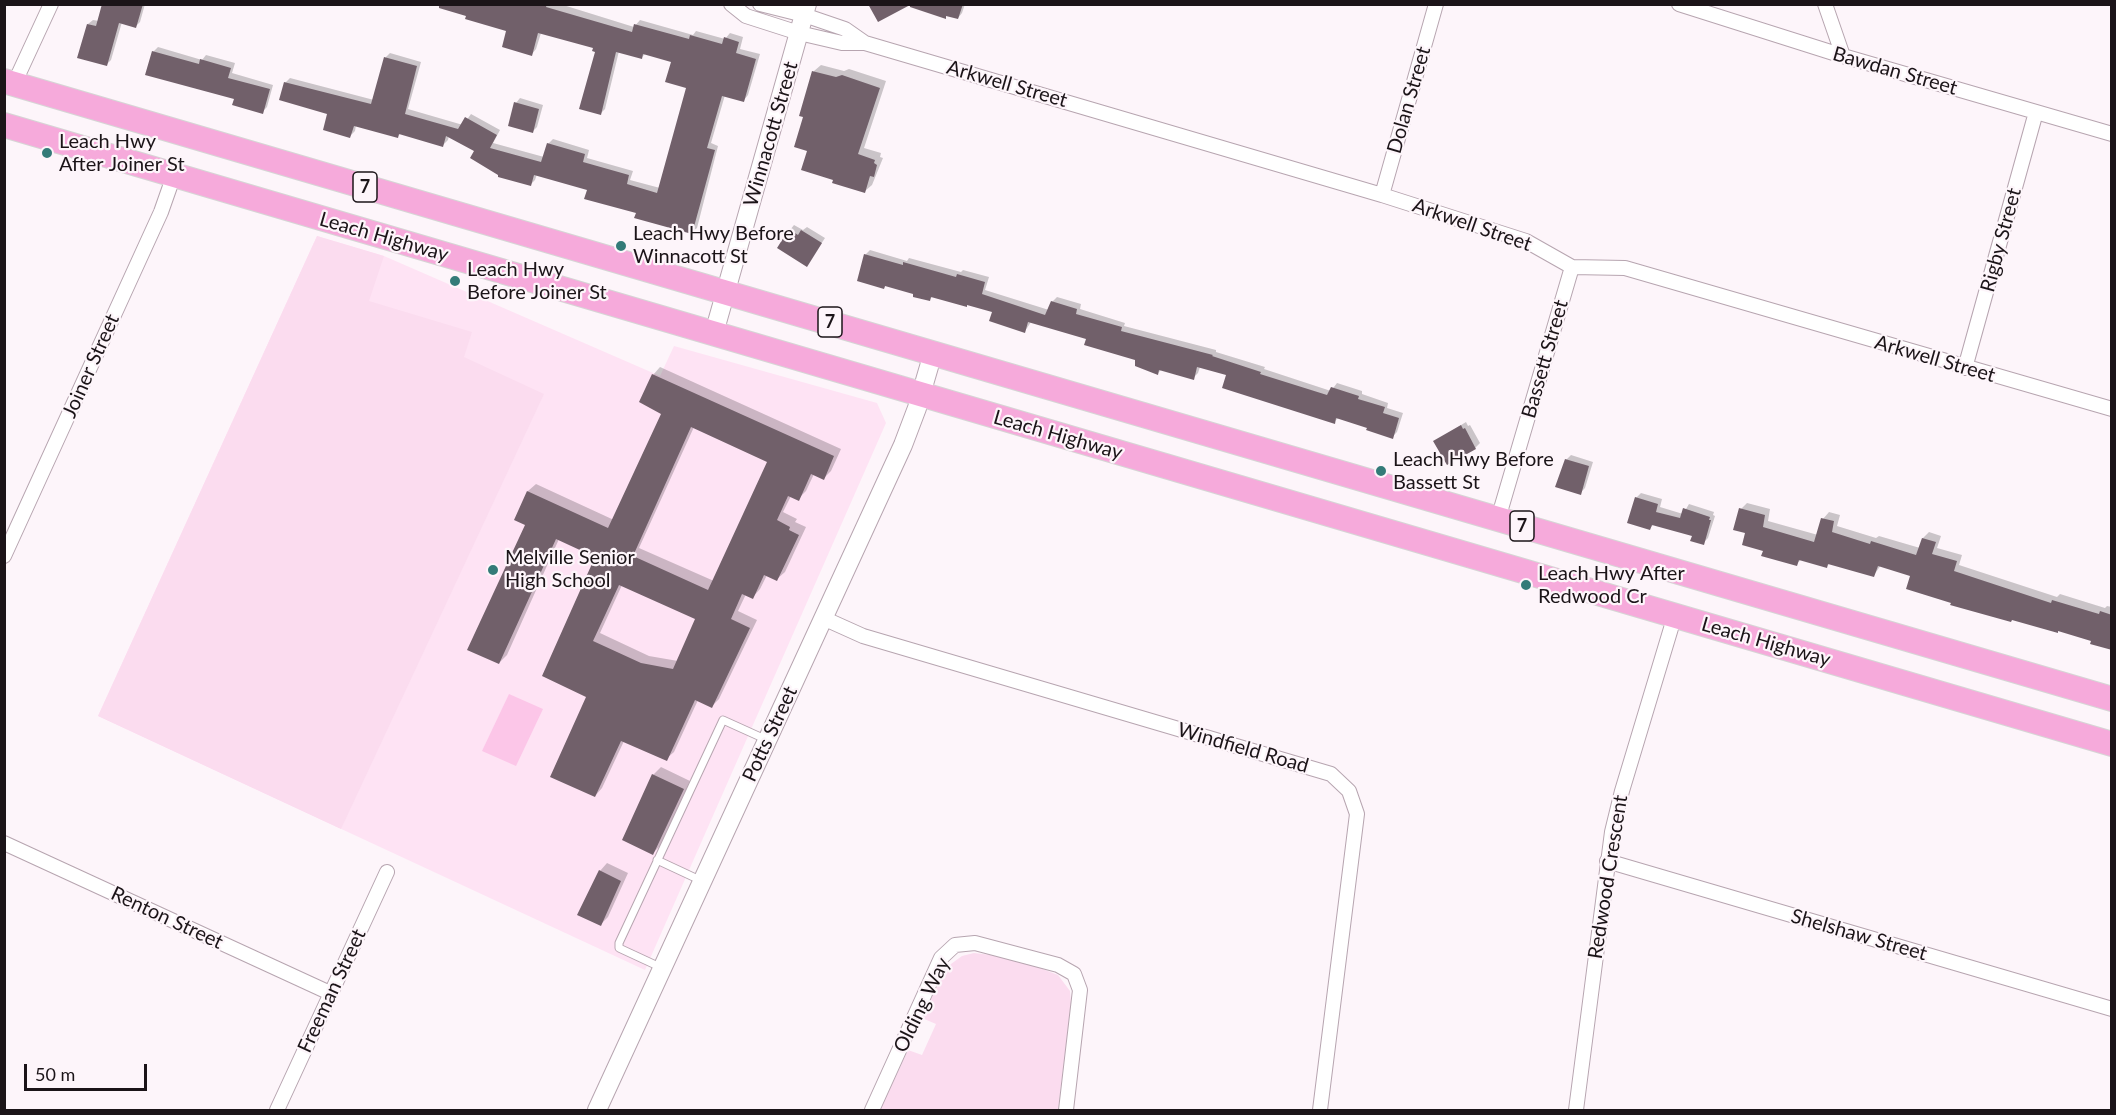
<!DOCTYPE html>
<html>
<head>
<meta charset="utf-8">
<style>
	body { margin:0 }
	#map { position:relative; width:2116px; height:1115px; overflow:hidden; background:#fdf5fa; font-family:Lato,sans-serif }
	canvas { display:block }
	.frame { position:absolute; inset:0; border:6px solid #1b1418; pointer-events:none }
	.scale { position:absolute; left:24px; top:1064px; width:123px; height:27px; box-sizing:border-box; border:3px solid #1b1418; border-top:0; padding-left:8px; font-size:18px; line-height:21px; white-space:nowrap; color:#1b1418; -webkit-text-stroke:4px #fdf5fa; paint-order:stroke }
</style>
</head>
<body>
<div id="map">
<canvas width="2116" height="1115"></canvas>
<div class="frame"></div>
<div class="scale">50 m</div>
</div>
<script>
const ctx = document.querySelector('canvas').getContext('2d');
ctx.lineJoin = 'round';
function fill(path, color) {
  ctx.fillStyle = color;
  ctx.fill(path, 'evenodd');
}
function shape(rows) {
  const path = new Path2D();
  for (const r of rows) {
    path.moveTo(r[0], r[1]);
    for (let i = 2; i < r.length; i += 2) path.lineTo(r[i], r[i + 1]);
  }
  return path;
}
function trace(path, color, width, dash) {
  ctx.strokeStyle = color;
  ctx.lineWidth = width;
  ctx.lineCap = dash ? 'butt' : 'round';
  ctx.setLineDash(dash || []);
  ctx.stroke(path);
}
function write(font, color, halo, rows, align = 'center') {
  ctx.font = font + ' Lato,sans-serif';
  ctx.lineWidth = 4.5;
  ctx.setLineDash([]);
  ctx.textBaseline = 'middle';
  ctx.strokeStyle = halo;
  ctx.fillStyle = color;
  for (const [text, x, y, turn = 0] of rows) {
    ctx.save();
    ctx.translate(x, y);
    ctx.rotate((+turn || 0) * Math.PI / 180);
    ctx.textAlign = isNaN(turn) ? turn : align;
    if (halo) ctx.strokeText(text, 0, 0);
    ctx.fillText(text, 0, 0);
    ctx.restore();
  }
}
const built = shape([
	[317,236,384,256,660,376,674,346,877,403,886,423,645,970,98,716]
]);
const green = shape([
	[317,236,384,256,369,301,472,332,464,357,544,394,341,829,98,716],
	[974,953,991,955,1035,966,1058,975,1070,991,1071,1003,1058,1110,880,1110,908,1050,922,1055,936,1024,922,1018,943,974,951,964,962,956]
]);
const water = shape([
	[509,694,543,709,516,766,482,751]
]);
const shadow = shape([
	[104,4,145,4,140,22,136,26,122,22,111,60,107,64,88,24,93,20,99,21],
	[438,4,560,4,634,27,640,20,693,35,696,31,725,39,730,33,743,37,740,49,760,54,748,95,744,100,725,95,711,143,718,146,697,228,692,232,638,212,588,189,537,174,535,180,530,185,449,135,448,140,443,145,401,133,397,137,356,125,355,131,350,136,329,113,285,83,290,78,374,100,386,57,390,53,421,62,408,109,463,125,471,114,500,130,493,143,544,157,548,144,553,139,589,150,587,158,633,171,630,180,660,188,688,87,673,61,646,53,641,58,619,51,605,109,600,114,597,51,595,47,541,33,536,49,532,54,508,30,438,6],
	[917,4,965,4,962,13,958,18,948,14,945,17],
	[158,47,202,60,206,55,235,63,232,73,273,85,267,107,262,112,236,98,153,52],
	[821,65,844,71,849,69,886,81,864,148,881,153,880,157,883,158,872,185,865,191,835,179,808,150,805,116,814,71],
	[520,98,543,105,537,127,532,132,516,103],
	[794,225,803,230,807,227,825,238,807,265,790,230],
	[870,250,907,261,909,258,961,272,963,270,989,277,985,290,1049,310,1052,302,1057,297,1081,304,1080,309,1125,323,1124,326,1216,350,1216,352,1265,367,1264,369,1331,391,1337,383,1362,391,1362,394,1388,403,1387,408,1403,413,1397,432,1392,437,1369,427,1339,417,1334,422,1228,374,1200,367,1198,373,1193,378,1162,369,1158,373,1136,359,1088,338,1031,322,1025,331,994,311,933,296,929,300,915,293,886,285,884,288,865,255],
	[660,367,841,449,831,471,823,479,814,474,806,491,798,499,791,496,783,512,797,519,795,522,806,527,785,572,777,579,767,575,760,589,753,597,746,594,738,611,757,620,719,699,712,706,698,700,674,752,666,759,624,741,602,788,595,796,587,696,597,556,559,539,507,655,499,663,527,524,528,491,536,484,614,520,663,413,653,375],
	[694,427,769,461,714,581,639,548],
	[622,585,697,618,678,661,649,656,600,633],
	[1466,422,1468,426,1470,425,1480,443,1475,448,1435,441],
	[1571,455,1593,462,1585,488,1580,493,1566,460],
	[1641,493,1662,499,1660,507,1683,514,1689,504,1714,512,1713,515,1715,516,1708,538,1703,543,1693,535,1654,524,1650,528,1636,498],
	[1747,503,1770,509,1768,521,1818,535,1823,519,1829,512,1840,515,1837,526,1876,538,1879,536,1920,548,1923,538,1929,532,1941,536,1937,548,1962,555,1959,565,2057,597,2060,594,2105,608,2107,606,2112,607,2112,649,2092,640,1881,565,1874,575,1830,563,1827,566,1802,559,1796,564,1764,550,1747,532,1741,509],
	[661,767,690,781,661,845,653,853,624,839,653,775],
	[607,863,628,873,608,917,601,924,600,871]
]);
const building = shape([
	[102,4,143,4,136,28,119,23,107,66,77,58,87,24,96,26],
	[439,4,547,4,546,7,632,32,634,24,689,39,690,35,722,44,724,37,739,42,736,53,756,59,744,102,722,96,707,148,715,150,692,234,634,218,636,213,584,199,587,190,534,175,531,186,498,177,498,175,470,158,474,151,446,136,443,147,399,134,398,138,354,126,350,138,323,130,327,114,279,100,284,82,371,104,384,57,417,66,405,114,458,129,465,117,497,135,490,148,541,162,547,143,585,154,583,162,629,175,627,184,657,193,686,88,665,82,671,62,643,54,642,59,616,52,601,115,579,109,595,52,592,51,593,48,538,33,532,56,502,47,506,31,465,19,466,16,439,8],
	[868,4,963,4,958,19,946,16,946,19,910,7,910,5,878,22],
	[152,51,199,64,200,59,231,68,228,78,270,89,263,114,232,105,234,99,145,75],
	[812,71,836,77,842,75,880,88,858,154,875,160,874,163,877,165,874,177,870,176,865,193,832,183,833,180,801,170,807,151,794,147,803,117,799,116],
	[514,102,539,109,533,133,508,126],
	[789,229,798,235,801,230,822,243,807,267,777,248],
	[864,254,903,265,903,262,956,277,957,274,985,282,982,294,1045,315,1051,301,1077,309,1076,314,1122,327,1121,331,1213,355,1212,356,1261,372,1260,374,1327,395,1331,387,1359,396,1358,399,1385,407,1383,413,1399,418,1393,439,1366,430,1367,428,1336,418,1335,424,1222,388,1226,375,1197,367,1194,380,1159,370,1158,375,1135,366,1135,360,1084,345,1086,339,1028,322,1025,333,989,321,992,312,967,305,967,307,931,297,930,301,913,297,913,294,885,286,884,289,857,281],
	[652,374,834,456,824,480,811,474,799,501,788,496,777,520,790,527,789,530,799,535,777,581,764,575,753,599,742,594,731,619,750,628,712,708,695,700,667,761,621,741,595,797,550,777,586,697,542,676,595,557,556,539,499,664,467,650,525,525,514,520,527,491,608,528,661,414,639,402],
	[691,427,767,462,708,590,633,556],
	[619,585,695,619,673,669,641,663,593,641],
	[1461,425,1463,429,1465,428,1476,449,1447,465,1433,441],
	[1565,459,1589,466,1581,495,1555,487],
	[1635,497,1658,504,1656,512,1680,518,1683,508,1710,517,1709,520,1711,520,1704,545,1690,541,1692,536,1652,525,1650,530,1627,523],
	[1739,508,1765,515,1763,527,1814,542,1821,518,1834,521,1832,532,1870,544,1871,541,1916,555,1922,538,1936,542,1932,554,1957,561,1954,571,2051,603,2052,600,2099,614,2100,611,2112,615,2112,650,2090,644,2091,641,2058,631,2058,633,2012,620,2011,622,1950,605,1951,603,1906,589,1910,576,1878,566,1874,577,1828,564,1827,568,1799,560,1797,566,1761,556,1763,551,1742,545,1745,533,1733,530],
	[652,774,684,789,653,855,622,840],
	[599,870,621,881,601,926,577,915]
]);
const lane = shape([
	[657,860,702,881],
	[660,967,619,948,619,943,723,720,765,739]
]);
const street = shape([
	[731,4,746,16,799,33,842,43,865,43,1382,195,1526,241,1572,267,1625,268,2112,409],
	[760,4,804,15,845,29,865,43],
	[1679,4,1843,56,2112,134],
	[1825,4,1843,56],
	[14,84,51,4],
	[1382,195,1436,4],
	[1965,368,2036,112],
	[1498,519,1572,267],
	[4,556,161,212,174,175],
	[823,618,863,636,1331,774,1349,791,1357,814,1320,1110],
	[4,843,330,993],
	[1607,861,2112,1009],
	[277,1110,387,872],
	[872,1110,941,958,955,945,975,943,1058,965,1074,974,1080,990,1066,1110],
	[1576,1110,1612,832,1622,791,1675,615]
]);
const secondary = shape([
	[714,333,807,4],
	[597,1110,903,445,917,408,933,353]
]);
const highway = shape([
	[4,81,2112,699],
	[4,125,2112,744]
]);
const markers = [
	[47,153,6,"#337b78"],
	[621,246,6,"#337b78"],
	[455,281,6,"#337b78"],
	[1381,471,6,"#337b78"],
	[493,570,6,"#337b78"],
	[1526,585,6,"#337b78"]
];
const shields = [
	[365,187,24],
	[830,322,24],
	[1522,526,24]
];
const shieldNames = [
	["7",365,187],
	["7",830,322],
	["7",1522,526]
];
const streetNames = [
	["Bawdan Street",1895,71,16],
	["Arkwell Street",1007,84,16],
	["Dolan Street",1409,100,-74],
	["Winnacott Street",771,134,-74],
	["Arkwell Street",1472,225,19],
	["Leach Highway",384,237,16],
	["Rigby Street",2001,240,-75],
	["Bassett Street",1545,359,-74],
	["Arkwell Street",1935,359,16],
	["Joiner Street",91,366,-66],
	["Leach Highway",1058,435,16],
	["Leach Highway",1766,642,16],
	["Potts Street",770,734,-65],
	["Windfield Road",1243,748,16],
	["Redwood Crescent",1608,877,-81],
	["Renton Street",167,918,25],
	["Shelshaw Street",1859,935,16],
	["Freeman Street",332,991,-65],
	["Olding Way",922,1005,-64]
];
const poiNames = [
	["Leach Hwy",59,142],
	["After Joiner St",59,165],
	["Leach Hwy Before",633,234],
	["Winnacott St",633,257],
	["Leach Hwy",467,270],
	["Before Joiner St",467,293],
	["Leach Hwy Before",1393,460],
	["Bassett St",1393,483],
	["Melville Senior",505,558],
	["High School",505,581],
	["Leach Hwy After",1538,574],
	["Redwood Cr",1538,597]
];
fill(built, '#fee3f4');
fill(green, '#fbdcef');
fill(water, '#fcc6e8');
fill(shadow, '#0003');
fill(building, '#71606a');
trace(lane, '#b7a5b0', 9);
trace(street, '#b7a5b0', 16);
trace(secondary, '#b7a5b0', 20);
trace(highway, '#d6d5d5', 26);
trace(lane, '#fff', 7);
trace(street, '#fff', 14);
trace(secondary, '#fff', 18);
trace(highway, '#f6aadb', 24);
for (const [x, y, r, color] of markers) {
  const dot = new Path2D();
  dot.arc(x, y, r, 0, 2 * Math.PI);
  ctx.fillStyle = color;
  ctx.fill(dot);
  trace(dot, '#fdf5fa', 2);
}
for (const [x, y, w] of shields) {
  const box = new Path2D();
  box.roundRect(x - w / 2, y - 15, w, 30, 4.5);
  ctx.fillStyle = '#fdf5fa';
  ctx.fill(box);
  trace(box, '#1b1418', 1.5);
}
write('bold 18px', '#1b1418', null, shieldNames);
write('20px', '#1b1418', '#fdf5fa', streetNames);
write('20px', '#1b1418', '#fdf5fa', poiNames, 'left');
</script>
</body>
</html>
